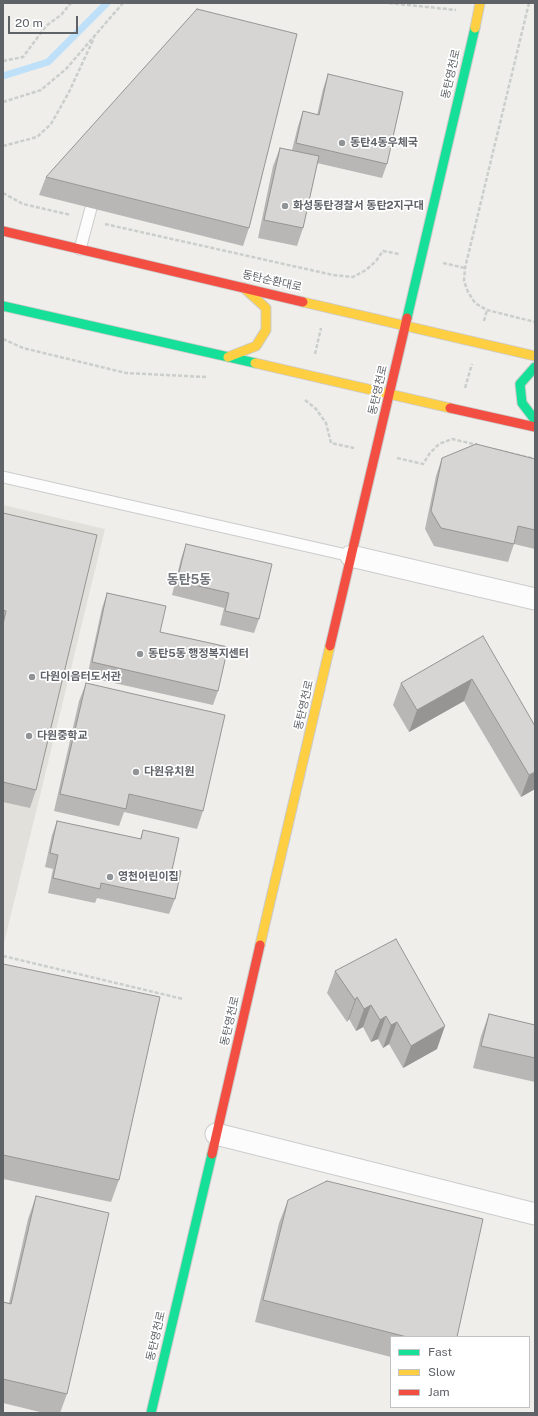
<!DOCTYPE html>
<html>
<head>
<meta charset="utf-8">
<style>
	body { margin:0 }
	#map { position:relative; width:538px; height:1416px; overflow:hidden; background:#efeeea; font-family:"Public Sans",sans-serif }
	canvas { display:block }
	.frame { position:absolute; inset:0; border:4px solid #5f6368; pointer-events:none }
	.legend { position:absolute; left:390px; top:1336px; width:140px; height:72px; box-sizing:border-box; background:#fff; border:1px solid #bfc1c3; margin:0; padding:5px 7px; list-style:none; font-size:12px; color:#5f6368 }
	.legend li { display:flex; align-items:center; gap:8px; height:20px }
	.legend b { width:20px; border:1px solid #bfc1c3 }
	.scale { position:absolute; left:8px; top:16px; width:70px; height:18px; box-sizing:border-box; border:2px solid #5f6368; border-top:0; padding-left:5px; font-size:12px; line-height:14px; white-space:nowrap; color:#5f6368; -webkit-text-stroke:3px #fff; paint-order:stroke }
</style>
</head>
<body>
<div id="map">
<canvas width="538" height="1416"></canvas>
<div class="frame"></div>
<ul class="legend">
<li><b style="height:5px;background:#16e098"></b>Fast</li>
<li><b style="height:5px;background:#ffcf43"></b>Slow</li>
<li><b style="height:5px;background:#f24e42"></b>Jam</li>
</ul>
<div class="scale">20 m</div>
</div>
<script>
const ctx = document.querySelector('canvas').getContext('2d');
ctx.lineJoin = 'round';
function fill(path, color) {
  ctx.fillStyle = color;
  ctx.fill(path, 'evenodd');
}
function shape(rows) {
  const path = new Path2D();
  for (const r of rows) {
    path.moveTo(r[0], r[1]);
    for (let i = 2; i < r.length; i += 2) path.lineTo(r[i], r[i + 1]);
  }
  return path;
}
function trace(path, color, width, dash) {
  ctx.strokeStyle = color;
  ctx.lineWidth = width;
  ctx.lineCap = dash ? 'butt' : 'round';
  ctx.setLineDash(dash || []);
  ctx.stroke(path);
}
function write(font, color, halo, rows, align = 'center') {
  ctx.font = font + ' "Public Sans","Noto Sans KR",sans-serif';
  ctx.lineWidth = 3.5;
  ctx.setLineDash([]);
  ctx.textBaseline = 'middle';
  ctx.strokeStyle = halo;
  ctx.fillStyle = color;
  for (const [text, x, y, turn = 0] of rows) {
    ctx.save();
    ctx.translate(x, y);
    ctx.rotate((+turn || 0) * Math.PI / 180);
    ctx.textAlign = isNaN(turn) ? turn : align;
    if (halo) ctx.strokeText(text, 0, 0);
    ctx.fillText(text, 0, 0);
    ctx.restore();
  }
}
const education = shape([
	[3,505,105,529,4,943,3,943]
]);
const stream = shape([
	[3,76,48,62,107,3]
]);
const path = shape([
	[389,3,456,10],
	[529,3,465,268,464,281,468,292,475,303,487,310,535,322],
	[3,61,23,57,46,26,61,15,71,3],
	[3,102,41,90,66,69,123,3],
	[3,146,37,137,51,124,69,92,94,38],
	[3,193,23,204,71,215],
	[105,224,333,275,353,277,366,270,376,261,383,251,399,254],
	[443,263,465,268],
	[484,321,487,310],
	[3,339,23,348,126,373,206,377],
	[315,354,321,328],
	[465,388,472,364],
	[305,400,316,409,326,423,331,443,354,448],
	[493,449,535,459],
	[397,458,423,464,430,453,439,444,452,439,478,445],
	[3,956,183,999]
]);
const lane = shape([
	[80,249,91,208],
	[3,477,351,556]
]);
const street = shape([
	[351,556,535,599],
	[216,1134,535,1214]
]);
const fast = shape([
	[3,306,255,363],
	[407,318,475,28],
	[535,367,520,384,522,403,535,420],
	[151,1413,212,1154]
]);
const slow = shape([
	[303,302,535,356],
	[228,357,256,346,266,330,266,308,244,288],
	[255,363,450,408],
	[260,945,330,646]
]);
const jam = shape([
	[3,231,303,302],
	[450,408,535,427],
	[330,646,407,318],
	[212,1154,260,945]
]);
const slowBridge = shape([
	[475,28,480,3]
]);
const wall = shape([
	[328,74,387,164,382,178,317,163,303,228,297,246,258,238,273,166,280,148,292,150,298,126,303,111,317,115,323,89],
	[46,177,249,228,243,246,39,195],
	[442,458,535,459,535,549,514,544,508,562,434,546,425,529,436,476],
	[3,513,36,790,30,808,3,802],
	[186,544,259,619,254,633,220,625,224,608,172,595,181,559],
	[107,593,160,632,218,691,213,705,87,677,102,608],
	[483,636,535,789,521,797,464,701,409,732,393,705,401,683],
	[86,683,203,811,197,829,124,812,119,826,54,811,79,701],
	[57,821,140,839,143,830,172,870,175,899,169,914,97,898,95,903,48,893,53,869,45,867,52,835],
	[3,964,119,1180,111,1202,3,1179],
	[335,971,437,1049,403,1068,389,1044,383,1048,378,1039,371,1042,363,1027,356,1031,349,1019,347,1022,327,993],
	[489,1014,535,1025,535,1082,473,1068,481,1036],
	[36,1196,67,1394,60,1413,44,1413,3,1403,3,1302,9,1303,28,1219],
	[288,1200,457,1337,391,1337,391,1357,255,1322,279,1223]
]);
const shadedWall = shape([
	[472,679,464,701,409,732,417,710],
	[535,772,535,789,521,797,529,775],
	[357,997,349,1019,347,1022,355,1000],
	[371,1005,363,1027,356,1031,364,1009],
	[386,1016,378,1039,371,1042,380,1020],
	[397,1022,389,1044,383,1048,391,1025],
	[445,1026,437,1049,403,1068,411,1046]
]);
const building = shape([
	[197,9,297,34,249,228,46,177,197,9],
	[328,74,403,92,387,164,296,143,303,111,319,115,328,74],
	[280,148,319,156,303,228,264,220,280,148],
	[476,444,535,459,535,530,518,526,514,544,441,528,431,511,442,458,476,444],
	[3,513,97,535,36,790,3,782,3,624,6,611,3,610,3,513],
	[186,544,272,564,259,619,225,611,229,593,177,581,186,544],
	[107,593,166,606,160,632,228,647,218,691,92,662,107,593],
	[483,636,535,726,535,772,529,775,472,679,417,710,401,683,483,636],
	[86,683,225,715,203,811,129,794,126,809,60,794,86,683],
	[57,821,141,839,143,830,179,838,172,870,181,871,175,899,101,883,100,889,53,878,58,855,50,853,57,821],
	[396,939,445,1026,411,1046,397,1022,391,1025,386,1016,380,1020,371,1005,364,1009,357,997,355,1000,335,971,396,939],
	[3,964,160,997,119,1180,3,1155,3,964],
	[489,1014,535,1025,535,1058,481,1046,489,1014],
	[327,1181,483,1219,457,1337,407,1337,263,1300,288,1200,327,1181],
	[36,1196,109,1213,67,1394,3,1379,3,1302,11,1304,36,1196]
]);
const markers = [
	[342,143,4,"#919496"],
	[285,206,4,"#919496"],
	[140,654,4,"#919496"],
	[32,677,4,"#919496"],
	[29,736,4,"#919496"],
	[136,772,4,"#919496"],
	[110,877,4,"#919496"]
];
const streetNames = [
	["동탄영천로",451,74,-77],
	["동탄순환대로",272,281,13],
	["동탄영천로",378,390,-77],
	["동탄영천로",304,705,-77],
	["동탄영천로",230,1021,-77],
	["동탄영천로",156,1336,-77]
];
const poiNames = [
	["동탄4동우체국",350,143],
	["화성동탄경찰서 동탄2지구대",293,206],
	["동탄5동 행정복지센터",148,654],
	["다원이음터도서관",40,677],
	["다원중학교",37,736],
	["다원유치원",144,772],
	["영천어린이집",118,877]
];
const quarterNames = [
	["동탄5동",189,580]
];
fill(education, '#e2e0da');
trace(stream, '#bfe0f9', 7);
trace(lane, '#cbcccc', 13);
trace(street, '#cbcccc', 23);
trace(fast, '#cacacb', 11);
trace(slow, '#cacacb', 11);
trace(jam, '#cacacb', 11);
trace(path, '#cacfcc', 2.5, [4, 2]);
trace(lane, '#fdfcfc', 11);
trace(street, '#fdfcfc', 21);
trace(fast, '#16e098', 9);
trace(slow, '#ffcf43', 9);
trace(jam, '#f24e42', 9);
trace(slowBridge, '#cacacb', 11, []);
trace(slowBridge, '#ffcf43', 9);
fill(wall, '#b8b7b5');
fill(shadedWall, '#969594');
fill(building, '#d6d5d3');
trace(building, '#969594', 1);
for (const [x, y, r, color] of markers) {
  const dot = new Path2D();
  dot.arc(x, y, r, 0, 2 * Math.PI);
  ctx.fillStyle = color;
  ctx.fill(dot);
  trace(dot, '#fff', 1.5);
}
write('11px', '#5f6368', '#fff', streetNames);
write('bold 11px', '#5f6368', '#fff', poiNames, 'left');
write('bold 13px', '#70757a', '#fff', quarterNames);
</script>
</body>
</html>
